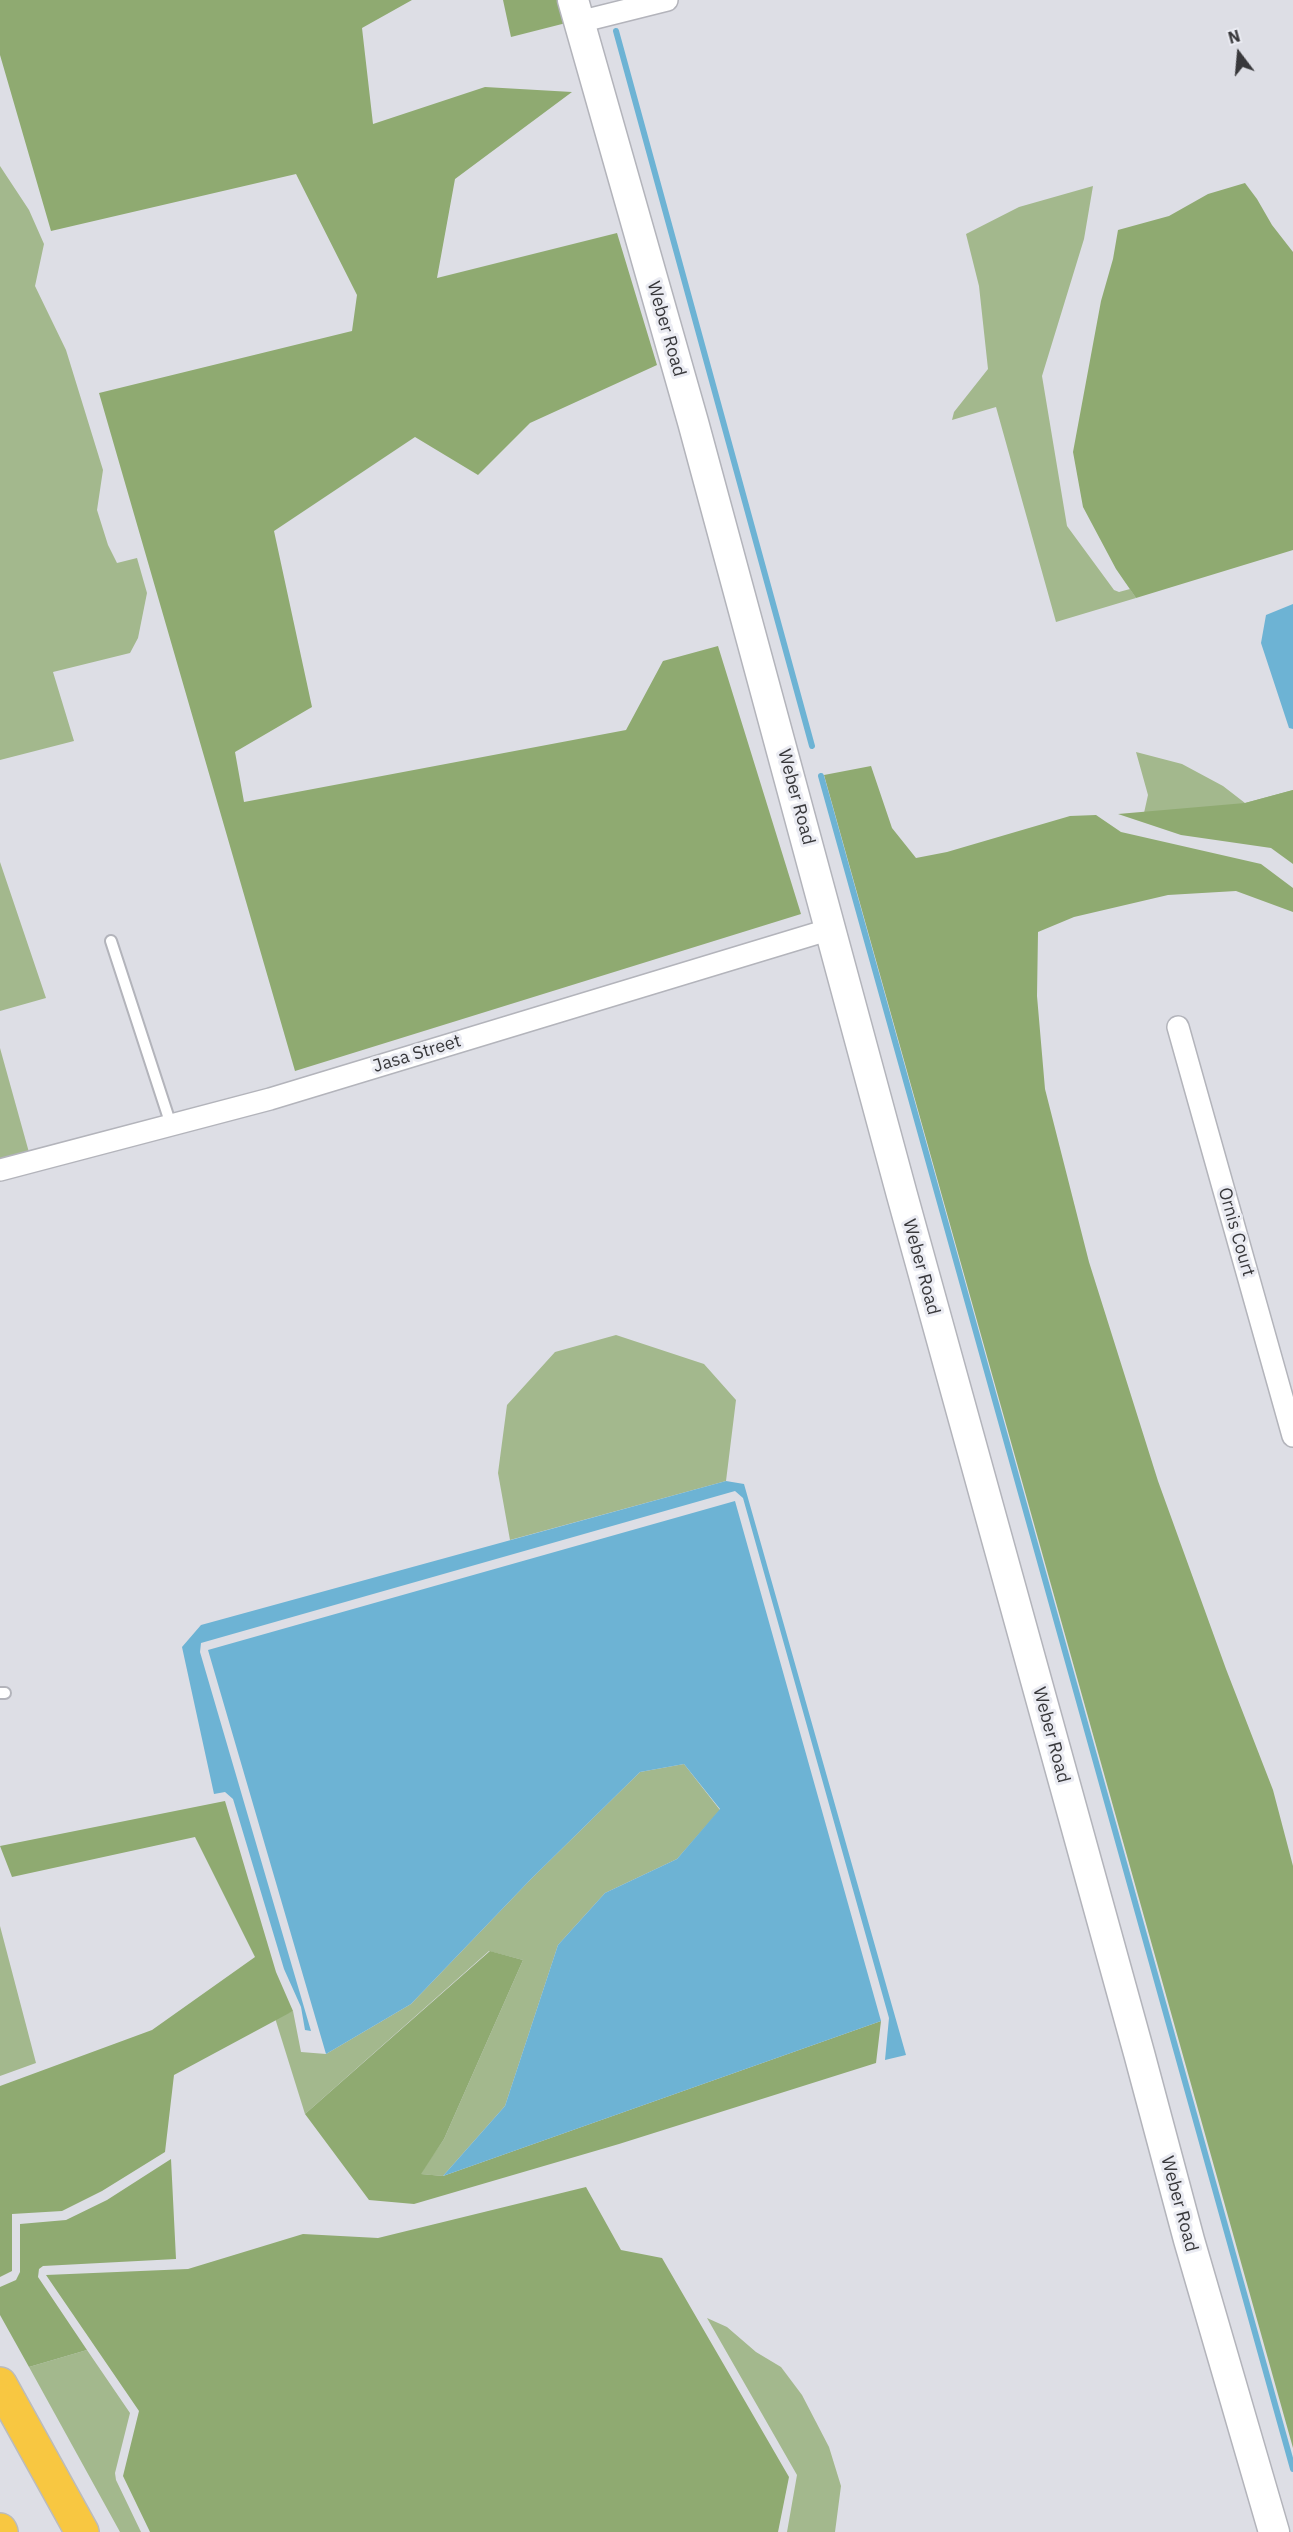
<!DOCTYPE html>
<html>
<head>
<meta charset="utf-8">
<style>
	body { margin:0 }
	#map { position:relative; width:1293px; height:2532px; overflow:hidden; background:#dddee5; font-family:"IBM Plex Sans",sans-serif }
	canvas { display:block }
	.north { position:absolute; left:1209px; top:24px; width:60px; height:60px; -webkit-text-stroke:4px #eaebf2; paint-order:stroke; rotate:344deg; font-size:16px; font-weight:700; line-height:24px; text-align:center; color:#38383b }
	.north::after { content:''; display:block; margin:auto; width:21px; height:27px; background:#38383b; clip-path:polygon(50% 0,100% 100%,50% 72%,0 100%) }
</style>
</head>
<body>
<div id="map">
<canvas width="1293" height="2532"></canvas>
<div class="north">N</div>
</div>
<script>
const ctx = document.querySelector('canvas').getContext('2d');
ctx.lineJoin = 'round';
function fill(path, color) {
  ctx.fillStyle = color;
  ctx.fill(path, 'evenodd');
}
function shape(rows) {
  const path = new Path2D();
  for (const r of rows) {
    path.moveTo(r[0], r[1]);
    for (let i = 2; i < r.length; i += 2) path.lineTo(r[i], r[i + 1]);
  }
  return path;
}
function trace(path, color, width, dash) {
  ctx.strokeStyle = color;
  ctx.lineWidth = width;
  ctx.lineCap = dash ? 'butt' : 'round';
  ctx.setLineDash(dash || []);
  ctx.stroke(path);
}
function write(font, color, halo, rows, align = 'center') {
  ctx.font = font + ' "IBM Plex Sans",sans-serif';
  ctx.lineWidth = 6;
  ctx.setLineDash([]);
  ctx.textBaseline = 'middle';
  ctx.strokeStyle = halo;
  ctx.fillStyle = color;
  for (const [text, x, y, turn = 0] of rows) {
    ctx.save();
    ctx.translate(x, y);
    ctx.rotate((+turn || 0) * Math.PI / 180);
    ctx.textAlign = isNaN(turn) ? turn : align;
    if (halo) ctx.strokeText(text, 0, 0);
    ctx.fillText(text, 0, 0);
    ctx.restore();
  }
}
const green = shape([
	[0,166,29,210,44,244,35,286,66,350,103,470,97,510,108,545,117,563,137,558,147,593,138,638,130,653,53,672,74,741,0,760],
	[1093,186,1084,239,1042,376,1067,526,1114,590,1119,592,1130,589,1136,598,1056,622,996,407,952,420,954,412,988,369,979,286,966,234,1019,207],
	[1136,752,1182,764,1223,786,1245,803,1293,790,1293,806,1144,813,1148,795],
	[0,862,46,998,0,1011],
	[0,1048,30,1156,0,1165],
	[616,1335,704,1364,736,1400,726,1481,510,1540,498,1473,507,1405,555,1352],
	[684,1764,720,1810,677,1859,605,1893,558,1945,505,2106,443,2176,420,2174,444,2139,523,1960,489,1951,305,2114,275,2018,293,2011,301,2052,326,2054,411,2004,531,1879,640,1772],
	[0,1926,36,2063,0,2076],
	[707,2318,727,2327,756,2352,781,2367,802,2395,829,2447,841,2486,835,2532,787,2532,797,2475],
	[87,2350,130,2413,115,2473,116,2480,141,2532,120,2532,29,2367]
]);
const forest = shape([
	[0,0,412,0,362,28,373,124,485,87,572,92,455,179,437,278,617,233,657,365,530,423,478,475,415,437,274,531,312,707,235,752,244,802,626,730,663,661,718,646,801,914,295,1071,99,393,352,331,357,295,296,174,51,231,0,55],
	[503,0,559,0,566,23,511,37],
	[1245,183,1257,199,1272,225,1293,252,1293,550,1136,598,1116,569,1083,507,1073,452,1101,301,1113,259,1118,230,1169,216,1208,194],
	[871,766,892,828,916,858,947,852,1070,816,1096,815,1121,832,1261,864,1293,888,1293,912,1236,891,1168,895,1074,917,1038,932,1037,996,1045,1089,1089,1262,1158,1481,1226,1669,1273,1790,1293,1866,1293,2448,824,775],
	[1293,790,1293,864,1271,848,1181,835,1118,814,1245,803],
	[225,1801,276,1972,293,2011,174,2075,165,2152,102,2191,62,2211,12,2214,12,2271,0,2277,0,2086,152,2030,255,1957,195,1837,12,1877,0,1846],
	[490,1951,523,1960,444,2139,421,2174,443,2176,881,2021,876,2063,619,2144,414,2204,369,2200,305,2114],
	[171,2159,176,2259,43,2266,39,2269,38,2277,87,2350,29,2367,0,2315,0,2287,16,2280,20,2272,20,2224,66,2220,107,2200],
	[586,2187,621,2250,662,2258,789,2477,778,2532,150,2532,123,2476,139,2411,46,2275,188,2269,303,2234,378,2238]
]);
const water = shape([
	[1293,604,1293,729,1289,728,1261,643,1266,615],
	[726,1481,744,1484,906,2055,885,2060,889,2018,743,1498,735,1491,201,1643,200,1652,311,2031,305,2030,301,2007,284,1969,233,1799,225,1792,214,1794,182,1647,201,1625],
	[735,1501,881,2021,443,2176,505,2106,558,1945,605,1893,677,1859,720,1809,684,1764,640,1772,531,1879,411,2004,326,2054,208,1650]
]);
const stream = shape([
	[616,31,812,746],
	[821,776,1293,2469]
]);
const lane = shape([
	[111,941,171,1125],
	[0,1693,5,1693]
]);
const street = shape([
	[579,22,667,0],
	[1178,1027,1293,1436],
	[0,1170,270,1099,831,929]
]);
const secondary = shape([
	[573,0,693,422,902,1195,1139,2053,1189,2240,1274,2532]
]);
const highway = shape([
	[0,2384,82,2532],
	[0,2530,1,2532]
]);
const streetNames = [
	["Weber Road",666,329,74],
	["Weber Road",796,797,75],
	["Jasa Street",417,1054,-17],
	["Ornis Court",1236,1232,74],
	["Weber Road",921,1267,75],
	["Weber Road",1051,1735,75],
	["Weber Road",1179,2204,75]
];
fill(green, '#a3b88d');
fill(forest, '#8faa71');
fill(water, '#6db3d4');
trace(stream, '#6db3d4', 6);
trace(lane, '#b3b4bb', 14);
trace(street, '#b3b4bb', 24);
trace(secondary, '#b3b4bb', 33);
trace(highway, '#bbbbbc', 36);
trace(lane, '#fff', 10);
trace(street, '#fff', 21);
trace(secondary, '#fff', 30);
trace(highway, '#f8c741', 33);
write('18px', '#38383b', '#eaebf2', streetNames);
</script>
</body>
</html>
